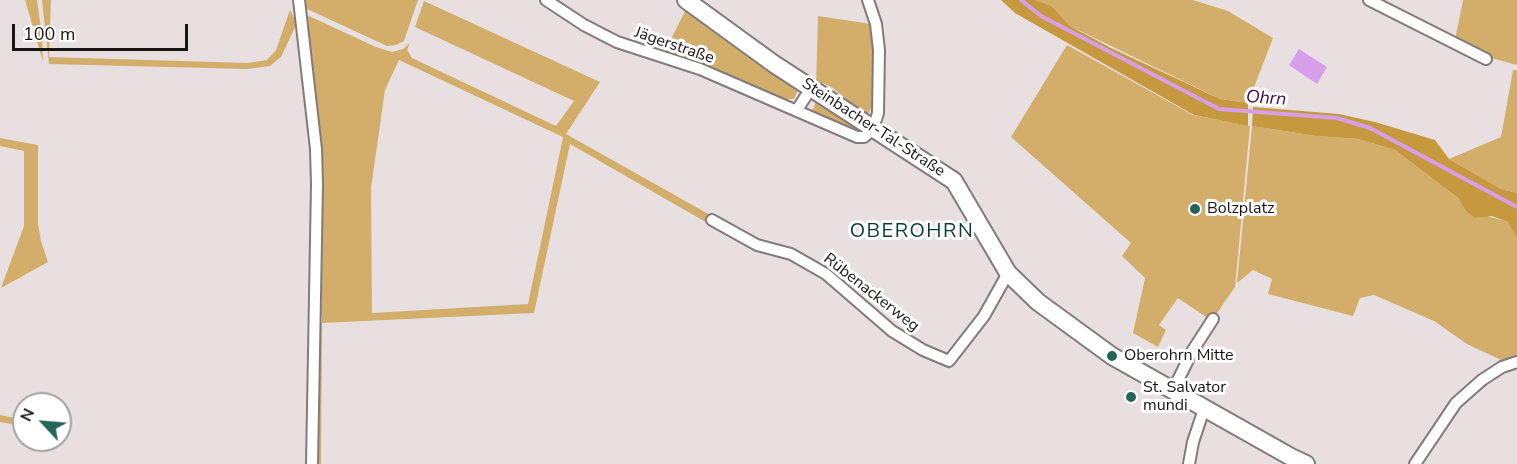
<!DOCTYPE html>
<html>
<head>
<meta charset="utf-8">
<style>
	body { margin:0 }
	#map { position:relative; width:1517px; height:464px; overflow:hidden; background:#e8e0e0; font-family:"Nunito Sans",sans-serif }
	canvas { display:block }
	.north { position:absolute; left:12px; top:392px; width:60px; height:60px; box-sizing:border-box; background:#fff; border:2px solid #a2a1a1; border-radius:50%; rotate:296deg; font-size:16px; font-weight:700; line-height:24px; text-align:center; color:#171414 }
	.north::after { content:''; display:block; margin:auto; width:21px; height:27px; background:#236657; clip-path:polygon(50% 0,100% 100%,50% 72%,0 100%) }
	.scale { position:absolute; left:12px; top:24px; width:176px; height:27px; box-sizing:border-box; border:3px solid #171414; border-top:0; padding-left:8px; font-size:18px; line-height:21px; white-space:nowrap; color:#171414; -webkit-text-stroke:4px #fff; paint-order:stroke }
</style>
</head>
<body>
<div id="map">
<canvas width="1517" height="464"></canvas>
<div class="north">N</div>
<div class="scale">100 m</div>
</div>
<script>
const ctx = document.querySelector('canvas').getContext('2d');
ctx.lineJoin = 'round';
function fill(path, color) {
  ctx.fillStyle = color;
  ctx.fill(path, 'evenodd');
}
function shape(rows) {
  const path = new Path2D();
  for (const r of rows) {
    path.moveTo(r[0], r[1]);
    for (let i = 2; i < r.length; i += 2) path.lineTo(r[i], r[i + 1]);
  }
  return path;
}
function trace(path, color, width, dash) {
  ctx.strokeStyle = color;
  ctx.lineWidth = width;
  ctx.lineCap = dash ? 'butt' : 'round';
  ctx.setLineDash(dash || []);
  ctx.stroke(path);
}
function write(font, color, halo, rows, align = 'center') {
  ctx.font = font + ' "Nunito Sans",sans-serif';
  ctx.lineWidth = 6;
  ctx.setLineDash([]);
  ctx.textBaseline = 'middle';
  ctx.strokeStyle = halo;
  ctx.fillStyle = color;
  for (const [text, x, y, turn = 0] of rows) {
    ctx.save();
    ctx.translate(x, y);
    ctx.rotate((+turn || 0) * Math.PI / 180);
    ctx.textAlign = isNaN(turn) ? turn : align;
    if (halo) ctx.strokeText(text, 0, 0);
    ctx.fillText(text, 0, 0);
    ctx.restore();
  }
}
const green = shape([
	[25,0,37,0,42,36,43,62],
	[42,0,51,0,49,57,248,63,267,60,276,50,290,10,297,23,281,57,270,66,247,69,49,64],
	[302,0,418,0,404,41,396,45,387,46,305,8],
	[1036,0,1193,0,1228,11,1273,38,1248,103,1220,99,1070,26,1051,7],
	[1463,0,1517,0,1517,65,1488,57,1455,40],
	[424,1,600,82,566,134,728,225,723,232,570,144,534,313,322,323,321,464,315,464,319,324,322,322,322,316,319,313,320,185,304,21,309,16,376,47,392,52,403,49,410,43,407,50,412,58,556,126,574,101,415,27],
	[399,60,563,137,528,304,372,313,371,188,385,90],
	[687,7,796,84,798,90,794,99,785,99,702,63,665,51],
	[818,16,871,24,874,48,873,104,869,113,862,114,855,111,848,101,833,88,823,83,816,85],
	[1067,45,1193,115,1250,126,1235,287,1213,319,1206,317,1178,298,1159,325,1166,330,1158,347,1133,333,1145,278,1122,256,1131,243,1011,137],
	[1513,70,1517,70,1517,193,1501,189,1449,159,1501,137],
	[816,102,820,102,857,126,856,129,854,130,812,111],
	[1252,126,1316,136,1358,139,1395,150,1458,198,1465,210,1509,222,1517,238,1517,357,1501,360,1467,344,1434,321,1374,295,1360,298,1353,316,1268,294,1272,279,1253,270,1237,283],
	[0,138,38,145,38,224,41,241,48,262,1,288,24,226,24,151,0,146],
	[0,415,24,420,24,426,0,422]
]);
const forest = shape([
	[1001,0,1036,0,1051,6,1070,26,1111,48,1220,99,1248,103,1248,126,1194,115,1015,13],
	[1253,107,1339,114,1375,122,1435,140,1449,159,1501,189,1517,193,1517,238,1508,222,1492,216,1475,218,1465,210,1458,198,1395,150,1358,139,1316,136,1252,126]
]);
const water = shape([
	[1299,49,1327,67,1317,84,1289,65]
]);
const stream = shape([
	[1021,0,1041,16,1219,109,1337,118,1370,128,1517,207]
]);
const street = shape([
	[299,0,316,149,317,184,312,464],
	[546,0,584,25,617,42,700,69,857,137,864,137,873,129,878,113,879,50,876,24,868,0],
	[1369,0,1486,59],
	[797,110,811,88],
	[712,220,757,245,791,254,826,274,892,331,923,350,949,361,984,316,1008,273],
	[1173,390,1193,350,1213,319],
	[1189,464,1193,442,1204,409],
	[1415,464,1456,403,1482,380,1502,367,1517,362]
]);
const secondary = shape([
	[686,0,774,64,954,181,1008,273,1038,302,1112,356,1291,457,1306,464]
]);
const markers = [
	[1195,209,6,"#236657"],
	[1112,356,6,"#236657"],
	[1131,397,6,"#236657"]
];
const streetNames = [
	["Jägerstraße",674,46,19],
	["Steinbacher-Tal-Straße",873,128,33],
	["Rübenackerweg",871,293,38]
];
const poiNames = [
	["Bolzplatz",1207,209],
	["Oberohrn Mitte",1124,356],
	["St. Salvator",1143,388],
	["mundi",1143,406]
];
const waterNames = [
	["Ohrn",1266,99,4]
];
const quarterNames = [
	["OBEROHRN",912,232]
];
fill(green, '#d2ae6a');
fill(forest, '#c6993f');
fill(water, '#d79fe9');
trace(stream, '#d79fe9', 4);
trace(street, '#837b7b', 14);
trace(secondary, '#837b7b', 20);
trace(street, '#fff', 10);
trace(secondary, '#fff', 16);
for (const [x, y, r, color] of markers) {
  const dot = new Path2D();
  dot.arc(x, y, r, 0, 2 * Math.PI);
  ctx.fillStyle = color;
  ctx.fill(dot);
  trace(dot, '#fff', 2);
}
write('16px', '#171414', '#fff', streetNames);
write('16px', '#171414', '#fff', poiNames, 'left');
write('italic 18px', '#400c4f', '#fff', waterNames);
ctx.letterSpacing = '1.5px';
write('20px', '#033e33', '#fff', quarterNames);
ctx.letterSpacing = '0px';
</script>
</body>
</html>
